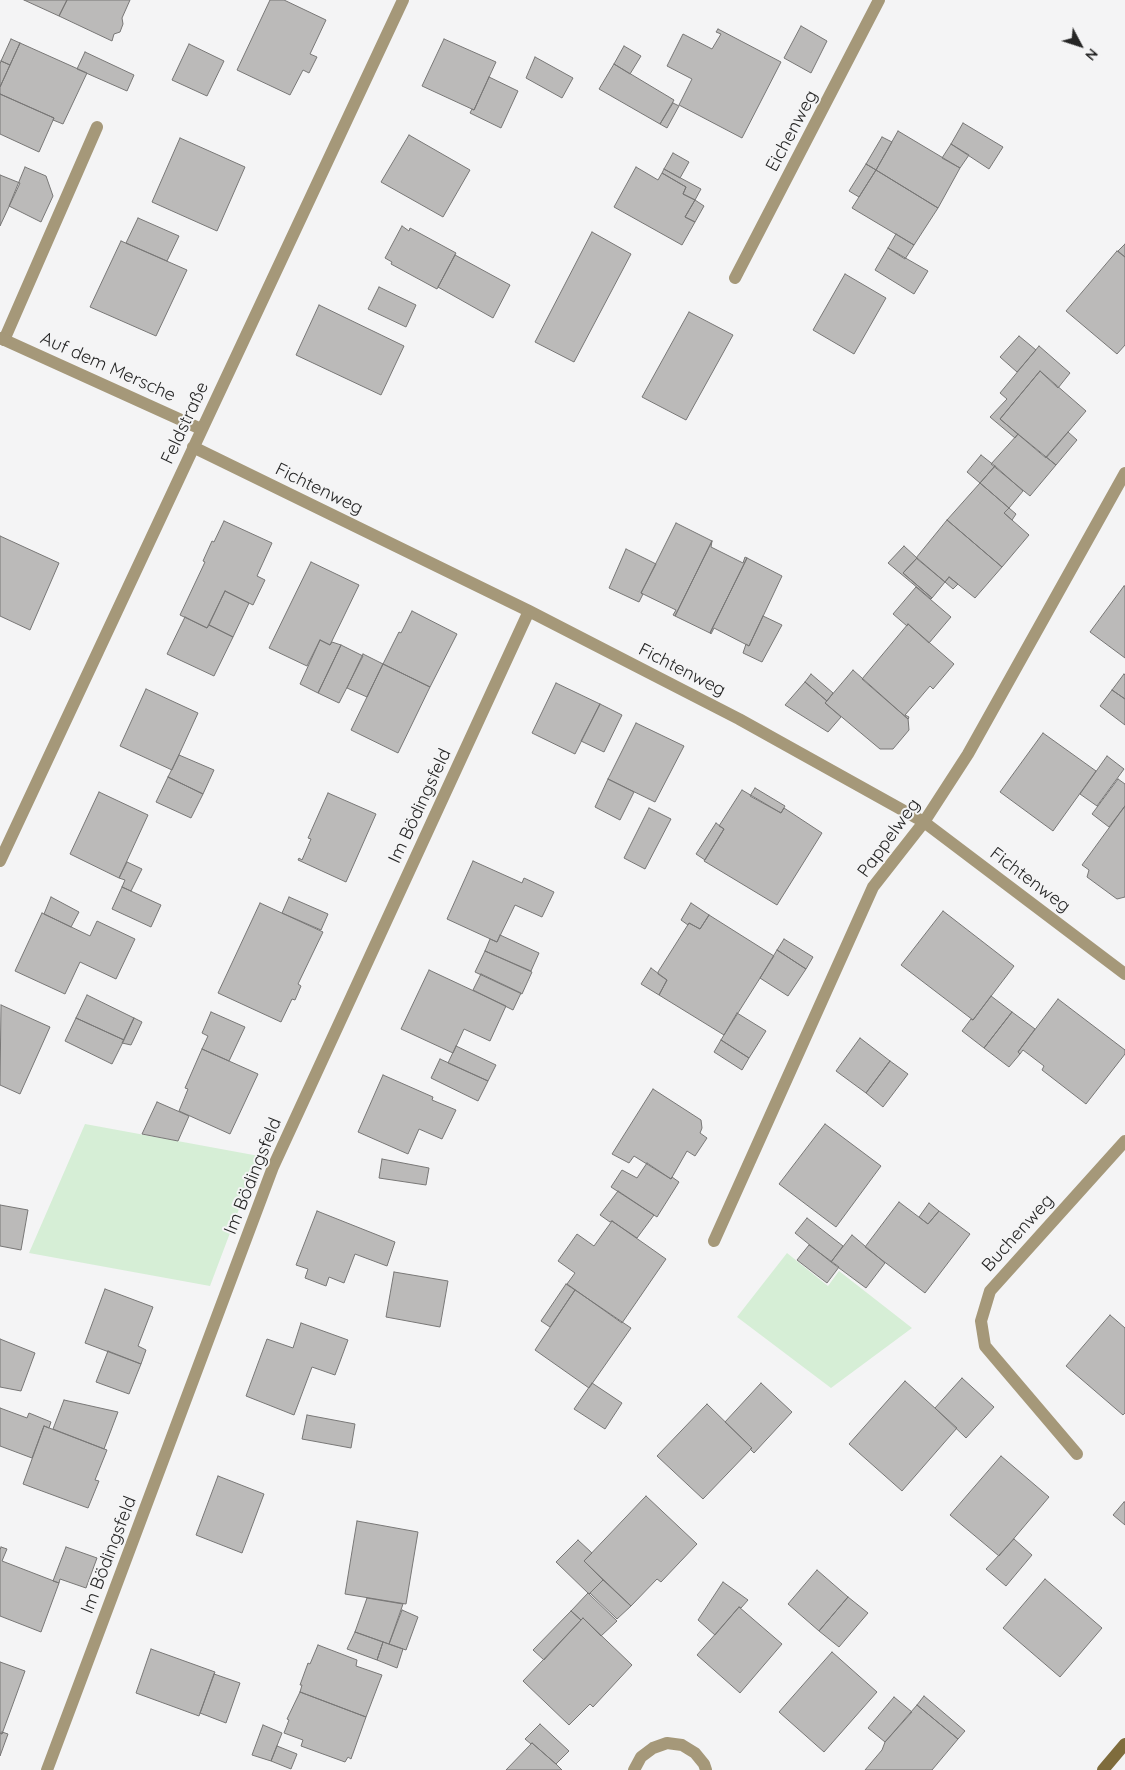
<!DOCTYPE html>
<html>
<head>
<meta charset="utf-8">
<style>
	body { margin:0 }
	#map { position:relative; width:1125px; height:1770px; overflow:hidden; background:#f4f4f5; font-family:Quicksand,sans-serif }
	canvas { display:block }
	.north { position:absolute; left:1055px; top:20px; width:50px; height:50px; -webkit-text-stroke:4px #f4f4f5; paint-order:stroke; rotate:130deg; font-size:14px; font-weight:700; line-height:20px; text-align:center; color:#262626 }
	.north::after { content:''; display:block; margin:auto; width:18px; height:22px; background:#262626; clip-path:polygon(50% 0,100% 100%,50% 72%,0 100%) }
</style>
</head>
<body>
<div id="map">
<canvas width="1125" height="1770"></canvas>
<div class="north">N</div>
</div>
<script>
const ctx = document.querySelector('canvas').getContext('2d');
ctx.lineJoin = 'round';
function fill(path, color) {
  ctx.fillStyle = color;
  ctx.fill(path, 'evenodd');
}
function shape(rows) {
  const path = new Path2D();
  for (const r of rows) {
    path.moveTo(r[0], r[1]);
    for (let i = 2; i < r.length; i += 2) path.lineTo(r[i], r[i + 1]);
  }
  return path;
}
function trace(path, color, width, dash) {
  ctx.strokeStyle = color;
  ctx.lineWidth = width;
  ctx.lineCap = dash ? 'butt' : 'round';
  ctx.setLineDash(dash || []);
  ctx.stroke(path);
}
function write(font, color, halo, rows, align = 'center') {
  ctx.font = font + ' Quicksand,sans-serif';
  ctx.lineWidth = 4;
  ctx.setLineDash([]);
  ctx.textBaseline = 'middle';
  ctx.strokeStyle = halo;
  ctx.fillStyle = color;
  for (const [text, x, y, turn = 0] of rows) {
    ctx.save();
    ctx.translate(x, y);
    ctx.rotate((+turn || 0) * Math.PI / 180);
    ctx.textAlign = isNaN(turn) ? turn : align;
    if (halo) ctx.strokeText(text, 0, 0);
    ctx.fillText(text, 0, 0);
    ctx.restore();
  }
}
const green = shape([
	[85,1124,259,1156,210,1286,29,1253],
	[787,1253,828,1286,839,1271,912,1328,831,1388,737,1317]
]);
const building = shape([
	[24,0,67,0,59,16,24,0],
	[67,0,130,0,122,18,123,24,120,32,114,34,112,41,59,16,67,0],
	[270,0,284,0,326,20,310,54,317,57,309,73,303,70,290,95,237,70,270,0],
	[801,26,827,41,811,73,784,58,801,26],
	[718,29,781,62,742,138,679,105,692,79,667,66,683,34,712,49,721,34,716,32,718,29],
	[11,39,20,43,10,65,1,61,11,39],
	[444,39,496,62,474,110,422,86,444,39],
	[20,43,87,73,63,124,53,120,54,118,0,94,0,87,20,43],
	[189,44,224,61,207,96,172,80,189,44],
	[624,46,641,56,630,74,614,64,624,46],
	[85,52,134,75,127,91,77,69,85,52],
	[535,57,573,78,562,98,526,78,535,57],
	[1,61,10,65,0,87,0,64,1,61],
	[614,64,674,100,660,124,599,89,614,64],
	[489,77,518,91,501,128,470,113,472,109,474,110,489,77],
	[0,94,54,118,39,152,0,134,0,94],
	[673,103,679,106,667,128,660,124,673,103],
	[963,123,1003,147,989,169,951,144,963,123],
	[898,131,960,168,938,208,876,170,898,131],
	[409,135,470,170,443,217,381,182,409,135],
	[882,137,892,142,876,170,866,164,882,137],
	[180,138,245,167,217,231,152,202,180,138],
	[951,144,969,155,960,168,942,158,951,144],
	[673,153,689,162,680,178,664,169,673,153],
	[866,164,876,170,859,197,849,191,866,164],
	[25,167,46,176,53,196,41,222,9,206,25,167],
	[636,167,658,180,662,173,686,187,683,194,695,200,685,217,695,222,682,245,614,207,636,167],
	[664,169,701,189,695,200,683,194,686,187,662,173,664,169],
	[876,170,938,208,914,245,852,208,876,170],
	[0,175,20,183,0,226,0,175],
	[695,200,704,206,695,222,685,217,695,200],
	[138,218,179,236,167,261,126,243,138,218],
	[402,226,409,231,410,228,456,253,437,289,391,264,392,262,385,258,402,226],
	[592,232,631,254,574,362,535,342,592,232],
	[896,234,914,245,905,259,888,248,896,234],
	[121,241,187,270,156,336,90,307,121,241],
	[1125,244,1125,257,1118,251,1125,244],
	[888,248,928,271,914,294,875,270,888,248],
	[1117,251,1125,257,1125,345,1117,354,1066,311,1117,251],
	[455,255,510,285,493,318,438,287,455,255],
	[845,274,886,298,854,354,813,330,845,274],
	[379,287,416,305,406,327,368,309,379,287],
	[319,305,404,346,381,395,296,355,319,305],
	[689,312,733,335,686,420,642,397,689,312],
	[1019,336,1036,350,1017,372,1000,357,1019,336],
	[1039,346,1070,373,1058,388,1040,371,1000,419,1018,434,1015,438,990,417,1007,399,1000,393,1039,346],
	[1040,371,1086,411,1046,458,1000,419,1040,371],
	[1068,432,1077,440,1056,465,1046,457,1068,432],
	[1018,434,1056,465,1030,496,991,464,1018,434],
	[981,455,995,466,980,483,967,472,981,455],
	[995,466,1023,491,1009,508,980,483,995,466],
	[980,483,1009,508,1004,513,1029,535,1002,567,947,520,980,483],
	[1009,508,1016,514,1012,520,1004,513,1009,508],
	[947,520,1002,567,975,598,949,577,945,582,916,558,947,520],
	[224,521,272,543,257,576,265,580,253,605,225,591,207,628,180,615,205,562,203,561,212,541,214,542,224,521],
	[676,523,712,541,675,616,673,615,676,610,641,593,676,523],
	[0,536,59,563,30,630,0,616,0,536],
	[712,541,711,547,743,563,745,557,747,558,710,633,675,616,712,541],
	[904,546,917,558,903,573,932,598,931,599,888,563,904,546],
	[626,549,656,564,641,593,643,594,639,602,609,588,626,549],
	[747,558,782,576,749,646,714,628,711,634,710,633,747,558],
	[917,558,945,582,932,598,903,573,917,558],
	[311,562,359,585,330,645,320,640,307,666,269,648,311,562],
	[949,577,958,584,953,589,945,582,949,577],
	[1124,586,1125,586,1125,658,1090,632,1124,586],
	[916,587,951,617,929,643,908,624,907,626,893,614,916,587],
	[225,591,249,603,233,637,209,625,225,591],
	[412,611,457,634,430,687,383,664,399,632,401,633,412,611],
	[763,616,782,625,762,662,743,653,746,644,749,646,763,616],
	[185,617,207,628,209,625,233,637,214,676,167,654,185,617],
	[908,624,954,664,933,689,930,686,905,715,909,717,908,719,862,679,908,624],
	[320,640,330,645,332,642,341,645,318,693,300,684,320,640],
	[341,645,363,656,339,703,318,693,341,645],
	[363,654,383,664,367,697,347,688,363,654],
	[383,664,430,687,398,753,351,730,383,664],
	[853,670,908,719,908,718,909,730,893,749,880,749,825,703,853,670],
	[811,674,833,693,827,701,805,682,811,674],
	[1124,674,1125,675,1125,699,1112,690,1124,674],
	[805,682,827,701,825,703,841,717,828,732,785,705,805,682],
	[556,683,600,704,575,754,532,733,556,683],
	[146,689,198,713,172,770,120,746,146,689],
	[1112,690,1125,699,1125,725,1100,706,1112,690],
	[600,704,622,715,604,752,581,741,600,704],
	[636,723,684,746,655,802,608,779,636,723],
	[1043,733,1096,771,1053,831,1000,792,1043,733],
	[179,755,214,770,203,794,168,777,179,755],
	[1107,756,1124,769,1097,806,1080,794,1107,756],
	[168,777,203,794,191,818,156,802,168,777],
	[608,779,634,792,620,820,595,807,608,779],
	[1118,779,1125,784,1125,806,1109,827,1092,814,1118,779],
	[755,788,785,806,781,813,750,796,755,788],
	[742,790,781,813,784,808,822,833,777,905,704,861,724,829,719,826,742,790],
	[99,792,148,815,119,878,70,854,99,792],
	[328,793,376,814,346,882,298,860,299,858,302,860,311,839,308,838,328,793],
	[1125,806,1125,897,1117,899,1087,877,1089,870,1082,865,1125,806],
	[649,808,671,819,645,869,624,858,649,808],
	[716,823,724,829,705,860,696,854,716,823],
	[473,861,522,883,524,878,554,892,542,917,515,905,497,942,447,919,473,861],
	[127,862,142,869,131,891,122,887,125,880,119,878,127,862],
	[122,887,161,905,151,927,112,909,122,887],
	[51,897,79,912,71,927,44,914,51,897],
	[289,897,328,914,321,930,282,913,289,897],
	[260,903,323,932,298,984,301,986,295,1000,292,999,281,1022,218,993,260,903],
	[691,903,709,915,700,929,689,923,688,925,681,920,691,903],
	[943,911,1014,966,973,1020,901,965,943,911],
	[42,913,90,936,97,921,135,939,116,979,80,962,65,994,15,971,42,913],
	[709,915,774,956,724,1035,659,995,667,980,658,974,658,972,689,923,700,929,709,915],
	[500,935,539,953,531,971,485,951,490,939,497,942,500,935],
	[784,939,813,957,806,969,777,950,784,939],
	[777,950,806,969,788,996,760,978,777,950],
	[485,951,532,972,522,994,475,972,485,951],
	[651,968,667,980,659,995,641,984,651,968],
	[429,970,506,1006,490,1041,464,1029,453,1053,401,1029,429,970],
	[481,974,521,993,513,1010,473,990,481,974],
	[87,995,134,1018,124,1040,76,1018,87,995],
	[991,996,1012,1012,984,1048,962,1031,971,1019,973,1020,991,996],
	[1058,999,1125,1050,1125,1054,1086,1104,1042,1070,1044,1066,1023,1050,1020,1054,1018,1052,1058,999],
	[1,1005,50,1027,20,1094,0,1085,1,1005],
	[211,1012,245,1027,229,1061,202,1049,208,1036,202,1033,211,1012],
	[1012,1012,1035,1029,1018,1052,1020,1054,1009,1067,984,1048,1012,1012],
	[737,1013,766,1031,749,1058,721,1040,737,1013],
	[76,1018,124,1040,112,1064,65,1041,76,1018],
	[134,1018,142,1022,131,1045,122,1043,134,1018],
	[860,1038,890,1061,866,1093,836,1071,860,1038],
	[721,1040,749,1058,742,1070,714,1052,721,1040],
	[456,1046,496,1065,488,1081,448,1063,456,1046],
	[202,1049,258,1074,230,1134,179,1111,188,1089,185,1088,202,1049],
	[440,1059,488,1081,478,1101,431,1078,440,1059],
	[890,1061,908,1074,883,1107,866,1093,890,1061],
	[383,1075,433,1097,432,1100,456,1110,442,1139,419,1129,408,1154,358,1132,383,1075],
	[653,1089,701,1120,702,1128,700,1133,707,1138,695,1156,687,1151,671,1179,634,1156,629,1163,612,1154,653,1089],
	[157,1102,189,1116,178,1141,142,1134,157,1102],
	[825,1124,881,1166,836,1227,779,1184,825,1124],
	[382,1159,429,1168,426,1185,379,1178,382,1159],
	[647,1163,671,1179,672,1177,679,1182,657,1217,611,1187,622,1170,637,1178,647,1163],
	[618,1191,654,1215,637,1238,612,1221,610,1222,600,1215,618,1191],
	[899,1202,928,1224,939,1211,970,1234,925,1293,865,1247,899,1202],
	[929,1203,939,1211,928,1224,919,1217,929,1203],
	[0,1205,28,1210,21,1250,0,1246,0,1205],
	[317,1211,395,1242,387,1266,355,1254,344,1283,329,1277,326,1286,305,1278,308,1269,296,1265,317,1211],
	[807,1218,843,1246,831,1262,795,1233,807,1218],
	[612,1221,666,1259,622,1323,567,1284,575,1273,558,1261,577,1234,594,1246,612,1221],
	[852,1235,885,1263,866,1288,831,1262,852,1235],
	[809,1245,839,1267,827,1283,797,1260,809,1245],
	[394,1272,448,1281,440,1327,386,1317,394,1272],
	[566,1284,575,1290,550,1327,541,1321,566,1284],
	[105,1289,153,1307,138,1346,146,1350,141,1364,85,1343,105,1289],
	[575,1290,631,1328,589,1388,535,1350,575,1290],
	[1110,1315,1125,1328,1125,1413,1123,1415,1066,1366,1110,1315],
	[301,1323,348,1340,335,1375,312,1367,294,1415,246,1396,267,1339,293,1348,301,1323],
	[0,1339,35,1353,21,1391,0,1387,0,1339],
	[108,1351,141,1364,129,1394,96,1382,108,1351],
	[962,1378,994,1407,966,1438,935,1408,962,1378],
	[905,1381,957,1428,902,1491,849,1444,905,1381],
	[592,1383,622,1403,605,1429,574,1409,592,1383],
	[761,1383,792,1412,754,1453,750,1449,752,1448,725,1422,761,1383],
	[64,1400,118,1412,104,1449,53,1429,64,1400],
	[707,1404,752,1448,703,1499,657,1456,707,1404],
	[0,1408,27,1418,29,1413,51,1422,49,1428,44,1426,32,1458,0,1446,0,1408],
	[307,1415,355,1424,351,1448,302,1439,307,1415],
	[44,1426,107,1450,95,1480,99,1481,88,1508,23,1484,44,1426],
	[1001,1456,1049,1497,999,1556,950,1515,1001,1456],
	[218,1476,264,1494,242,1553,196,1535,218,1476],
	[646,1496,697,1544,661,1582,657,1579,631,1606,584,1561,646,1496],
	[1124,1502,1125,1502,1125,1525,1113,1515,1124,1502],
	[357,1521,418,1532,406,1604,345,1594,357,1521],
	[1014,1539,1032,1555,1006,1586,986,1569,1014,1539],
	[578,1540,592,1553,584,1561,603,1580,589,1594,556,1562,578,1540],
	[1,1547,7,1549,2,1561,59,1583,41,1632,0,1616,0,1550,1,1547],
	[66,1547,97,1558,86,1588,60,1579,59,1583,53,1581,66,1547],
	[817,1570,848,1597,819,1631,788,1604,817,1570],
	[1045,1579,1102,1628,1060,1677,1003,1628,1045,1579],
	[603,1580,631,1606,617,1619,590,1593,603,1580],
	[723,1582,748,1600,741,1608,739,1607,715,1635,698,1620,723,1582],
	[588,1593,617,1621,601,1636,583,1618,581,1620,571,1611,588,1593],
	[848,1597,868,1613,839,1647,819,1631,848,1597],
	[367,1598,403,1604,389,1644,355,1632,367,1598],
	[739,1607,782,1644,740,1693,697,1655,739,1607],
	[402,1610,418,1617,406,1650,389,1644,402,1610],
	[571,1611,581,1620,544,1660,533,1650,571,1611],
	[583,1618,632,1665,593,1707,590,1704,569,1725,523,1681,583,1618],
	[355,1632,383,1642,377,1660,347,1649,355,1632],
	[383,1642,403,1649,397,1668,377,1660,383,1642],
	[318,1645,357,1660,356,1666,382,1675,366,1717,300,1692,302,1685,300,1685,308,1663,310,1664,318,1645],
	[151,1649,215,1672,199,1716,136,1693,151,1649],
	[832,1652,877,1692,824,1752,779,1712,832,1652],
	[0,1662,25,1671,2,1734,0,1733,0,1662],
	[214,1674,240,1683,226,1723,200,1713,214,1674],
	[300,1692,366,1717,351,1759,348,1757,345,1762,301,1746,303,1740,284,1733,289,1720,287,1719,300,1692],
	[924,1696,965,1731,958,1739,917,1705,924,1696],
	[894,1697,912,1712,885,1742,868,1728,894,1697],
	[917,1705,958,1739,932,1770,865,1770,882,1750,885,1742,917,1705],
	[540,1724,569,1751,556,1764,532,1743,531,1744,525,1739,540,1724],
	[263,1725,282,1733,271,1761,252,1755,263,1725],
	[2,1732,8,1734,0,1756,0,1733,2,1734,2,1732],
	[532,1743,556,1764,562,1770,506,1770,532,1743],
	[277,1746,297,1754,291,1769,271,1761,277,1746]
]);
const lane = shape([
	[4,340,97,127]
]);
const street = shape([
	[735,278,879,0],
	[0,338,201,429],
	[193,447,529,611,739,719,924,822,1125,974],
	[0,861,403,0],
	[714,1241,873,887,924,822,968,754,1125,473],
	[1077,1454,985,1346,981,1321,990,1291,1125,1141],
	[47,1770,273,1167,529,611],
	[634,1770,641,1757,653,1748,667,1743,682,1745,695,1753,704,1764,706,1770]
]);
const secondary = shape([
	[1103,1770,1125,1744]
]);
const streetNames = [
	["Eichenweg",792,131,-62],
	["Auf dem Mersche",108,367,24],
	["Feldstraße",185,423,-65],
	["Fichtenweg",319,489,26],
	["Fichtenweg",682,670,27],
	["Im Bödingsfeld",420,806,-65],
	["Pappelweg",889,838,-54],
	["Fichtenweg",1030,880,37],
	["Im Bödingsfeld",253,1176,-68],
	["Buchenweg",1018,1233,-48],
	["Im Bödingsfeld",109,1555,-69]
];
fill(green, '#d6eed6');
fill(building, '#bbbab9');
trace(building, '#787776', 1);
trace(lane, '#a59879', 12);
trace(street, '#a59879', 12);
trace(secondary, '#7f6c3c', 12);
write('18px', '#262626', '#f4f4f5', streetNames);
</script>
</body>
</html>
